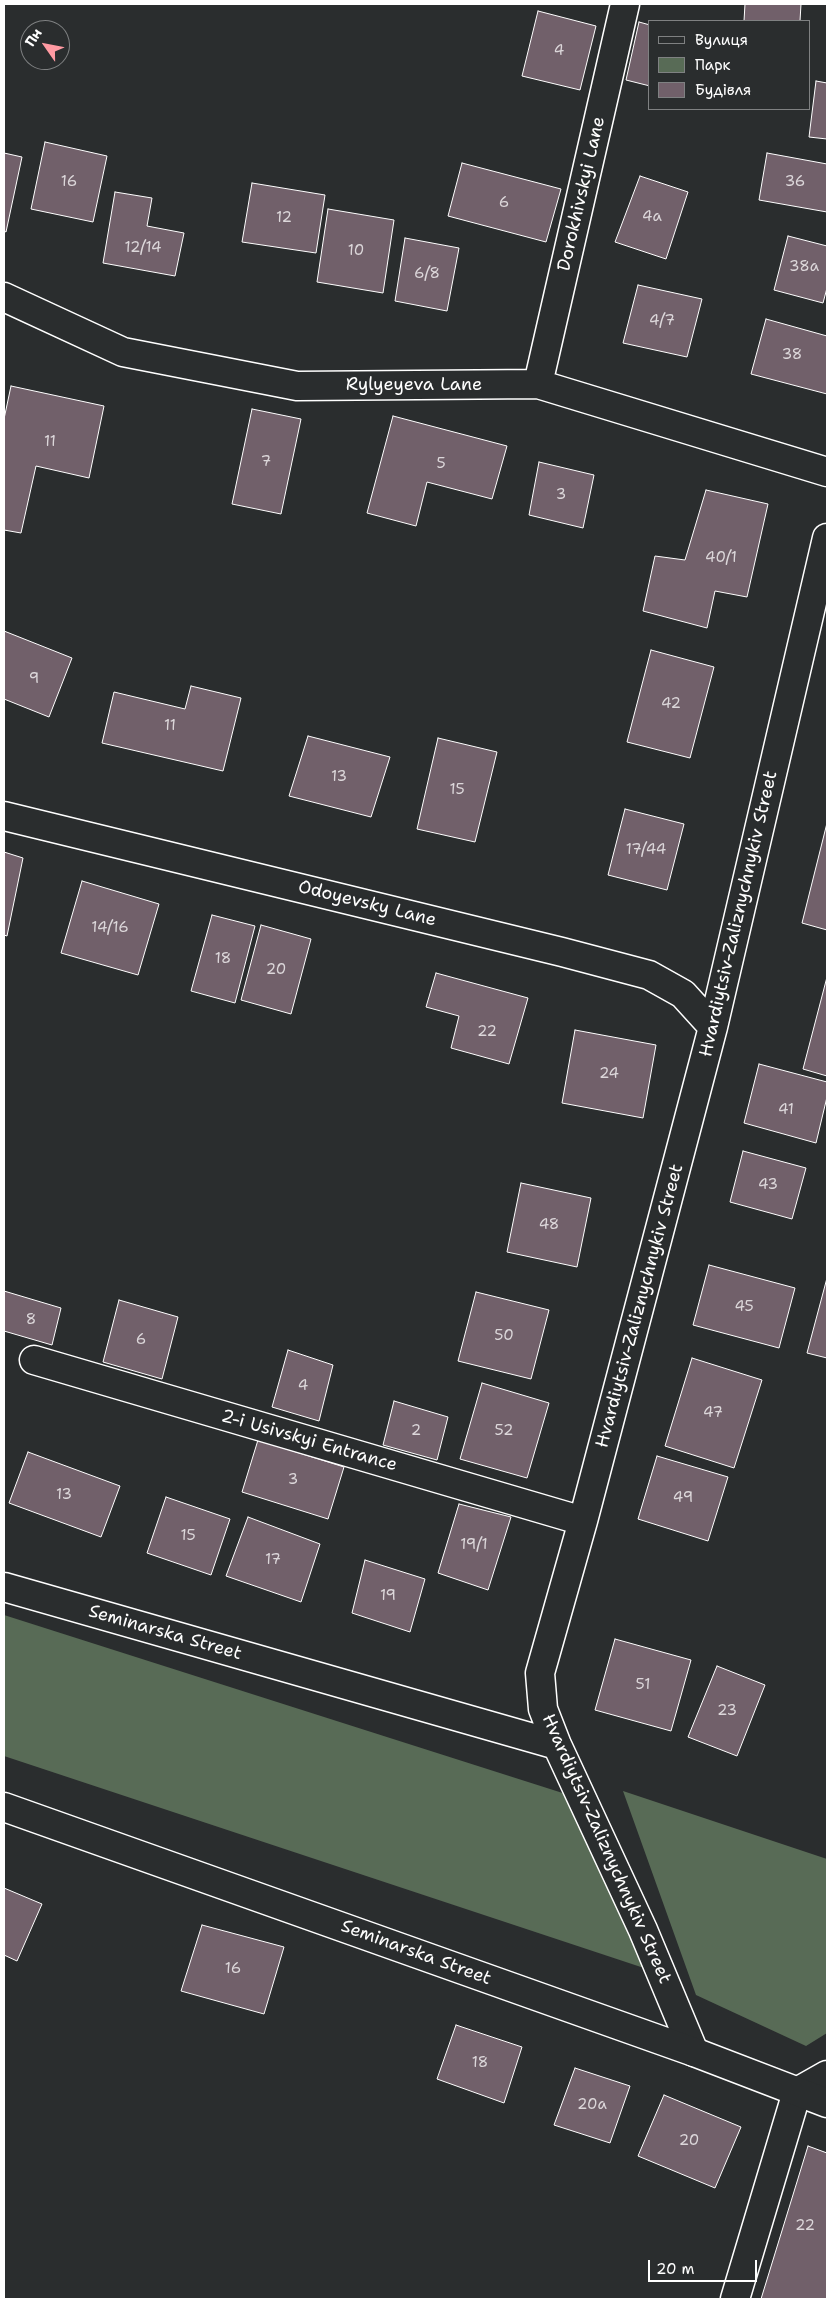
<!DOCTYPE html>
<html>
<head>
<meta charset="utf-8">
<style>
	body { margin:0 }
	#map { position:relative; width:831px; height:2303px; overflow:hidden; background:#2a2d2e; font-family:"Shantell Sans",sans-serif }
	canvas { display:block }
	.frame { position:absolute; inset:0; border:5px solid #fff; pointer-events:none }
	.legend { position:absolute; left:648px; top:20px; width:162px; height:90px; box-sizing:border-box; background:#2a2d2e; border:1px solid #7f8182; margin:0; padding:6px 9px; list-style:none; font-size:15px; color:#fff }
	.legend li { display:flex; align-items:center; gap:10px; height:25px }
	.legend b { width:25px; border:1px solid #7f8182 }
	.north { position:absolute; left:20px; top:20px; width:50px; height:50px; box-sizing:border-box; background:#2a2d2e; border:1px solid #7f8182; border-radius:50%; rotate:303deg; font-size:14px; font-weight:700; line-height:20px; text-align:center; color:#fff }
	.north::after { content:''; display:block; margin:auto; width:18px; height:22px; background:#ff9aa2; clip-path:polygon(50% 0,100% 100%,50% 72%,0 100%) }
	.scale { position:absolute; left:648px; top:2260px; width:109px; height:22px; box-sizing:border-box; border:2px solid #fff; border-top:0; padding-left:6px; font-size:15px; line-height:18px; white-space:nowrap; color:#fff; -webkit-text-stroke:4px #2a2d2e; paint-order:stroke }
</style>
</head>
<body>
<div id="map">
<canvas width="831" height="2303"></canvas>
<div class="frame"></div>
<ul class="legend">
<li><b style="height:6px;background:#2a2d2e"></b>Вулиця</li>
<li><b style="height:14px;background:#586b56"></b>Парк</li>
<li><b style="height:14px;background:#71606a"></b>Будівля</li>
</ul>
<div class="north">Пн</div>
<div class="scale">20 m</div>
</div>
<script>
const ctx = document.querySelector('canvas').getContext('2d');
ctx.lineJoin = 'round';
function fill(path, color) {
  ctx.fillStyle = color;
  ctx.fill(path, 'evenodd');
}
function shape(rows) {
  const path = new Path2D();
  for (const r of rows) {
    path.moveTo(r[0], r[1]);
    for (let i = 2; i < r.length; i += 2) path.lineTo(r[i], r[i + 1]);
  }
  return path;
}
function trace(path, color, width, dash) {
  ctx.strokeStyle = color;
  ctx.lineWidth = width;
  ctx.lineCap = dash ? 'butt' : 'round';
  ctx.setLineDash(dash || []);
  ctx.stroke(path);
}
function write(font, color, halo, rows, align = 'center') {
  ctx.font = font + ' "Shantell Sans",sans-serif';
  ctx.lineWidth = 4.5;
  ctx.setLineDash([]);
  ctx.textBaseline = 'middle';
  ctx.strokeStyle = halo;
  ctx.fillStyle = color;
  for (const [text, x, y, turn = 0] of rows) {
    ctx.save();
    ctx.translate(x, y);
    ctx.rotate((+turn || 0) * Math.PI / 180);
    ctx.textAlign = isNaN(turn) ? turn : align;
    if (halo) ctx.strokeText(text, 0, 0);
    ctx.fillText(text, 0, 0);
    ctx.restore();
  }
}
const green = shape([
	[4,1615,572,1796,650,1970,4,1756],
	[623,1791,827,1859,827,2033,806,2046,696,1995]
]);
const building = shape([
	[745,4,801,4,800,21,744,21,745,4],
	[538,11,596,26,580,90,522,76,538,11],
	[639,22,650,25,650,86,626,80,639,22],
	[816,81,827,83,827,139,809,137,816,81],
	[45,142,107,156,93,222,31,209,45,142],
	[4,153,22,157,6,232,4,231,4,153],
	[767,153,827,164,827,212,759,200,767,153],
	[462,163,561,189,546,242,448,216,462,163],
	[640,176,688,192,666,259,615,242,640,176],
	[252,183,325,195,316,253,242,242,252,183],
	[115,192,152,198,147,226,184,233,175,276,103,263,115,192],
	[328,209,394,220,383,293,317,282,328,209],
	[788,236,827,246,827,288,823,303,774,290,788,236],
	[405,238,459,248,447,311,395,301,405,238],
	[638,285,702,299,687,357,623,343,638,285],
	[766,319,827,336,827,394,751,374,766,319],
	[11,386,104,406,89,478,36,466,21,533,4,530,4,419,11,386],
	[252,409,301,419,281,514,232,504,252,409],
	[393,416,507,446,492,499,427,482,416,526,367,513,393,416],
	[539,462,594,475,583,528,529,515,539,462],
	[706,490,768,504,747,597,715,591,707,628,643,611,655,556,685,560,706,490],
	[4,631,72,658,49,717,4,699,4,631],
	[651,650,714,667,690,758,627,742,651,650],
	[191,686,241,698,223,771,102,743,114,692,185,709,191,686],
	[308,736,390,757,371,817,289,796,308,736],
	[438,738,497,752,475,842,417,829,438,738],
	[625,809,684,824,667,890,608,875,625,809],
	[827,823,827,930,802,923,827,823],
	[4,852,23,858,7,936,4,935,4,852],
	[82,881,159,904,138,975,61,953,82,881],
	[212,915,255,926,235,1003,191,991,212,915],
	[261,925,311,939,291,1014,241,1000,261,925],
	[436,973,528,998,509,1064,451,1048,459,1016,426,1007,436,973],
	[827,977,827,1076,803,1069,827,977],
	[575,1030,656,1045,643,1118,562,1103,575,1030],
	[759,1064,827,1082,827,1097,816,1143,744,1123,759,1064],
	[743,1151,806,1168,792,1219,730,1202,743,1151],
	[521,1183,591,1198,577,1267,507,1252,521,1183],
	[709,1265,795,1288,779,1348,693,1325,709,1265],
	[827,1278,827,1358,807,1353,827,1278],
	[4,1291,61,1308,52,1345,4,1331,4,1291],
	[476,1292,549,1310,531,1379,458,1361,476,1292],
	[119,1300,178,1317,162,1379,103,1362,119,1300],
	[288,1350,333,1365,319,1421,272,1407,288,1350],
	[692,1358,762,1380,734,1468,665,1446,692,1358],
	[482,1383,549,1403,527,1478,460,1459,482,1383],
	[394,1401,448,1417,437,1460,383,1445,394,1401],
	[258,1440,344,1467,328,1519,242,1492,258,1440],
	[28,1452,120,1486,101,1537,9,1503,28,1452],
	[657,1456,728,1477,708,1541,638,1519,657,1456],
	[166,1497,230,1519,211,1575,147,1553,166,1497],
	[459,1504,511,1517,488,1590,438,1573,459,1504],
	[248,1517,320,1544,301,1602,226,1576,248,1517],
	[365,1560,425,1579,410,1632,352,1613,365,1560],
	[615,1639,691,1660,671,1731,595,1710,615,1639],
	[717,1666,765,1685,737,1756,688,1737,717,1666],
	[4,1888,42,1904,17,1961,4,1955,4,1888],
	[202,1925,284,1947,264,2014,181,1991,202,1925],
	[456,2025,522,2047,504,2103,437,2079,456,2025],
	[575,2068,630,2086,610,2143,554,2125,575,2068],
	[664,2095,741,2127,715,2188,638,2156,664,2095],
	[808,2146,827,2153,827,2299,761,2299,808,2146]
]);
const street = shape([
	[4,297,123,352,297,386,538,384,827,472],
	[538,384,625,4],
	[4,816,562,952,649,975,683,994,713,1027],
	[34,1360,583,1521],
	[4,1587,557,1745],
	[694,2052,643,1930,557,1745,543,1709,540,1673,583,1521,713,1027,827,538],
	[735,2299,797,2092,827,2075]
]);
const secondary = shape([
	[4,1807,694,2052,827,2103]
]);
const numberNames = [
	["4",559,51],
	["16",69,182],
	["36",795,182],
	["6",504,203],
	["4а",652,217],
	["12",284,218],
	["12/14",143,248],
	["10",356,251],
	["38а",804,267],
	["6/8",427,274],
	["4/7",662,321],
	["38",792,355],
	["11",50,442],
	["7",266,462],
	["5",441,464],
	["3",561,495],
	["40/1",721,558],
	["9",34,679],
	["42",671,704],
	["11",170,726],
	["13",339,777],
	["15",457,790],
	["17/44",646,850],
	["14/16",110,928],
	["18",223,959],
	["20",276,970],
	["22",487,1032],
	["24",609,1074],
	["41",786,1110],
	["43",768,1185],
	["48",549,1225],
	["45",744,1307],
	["8",31,1320],
	["50",504,1336],
	["6",141,1340],
	["4",303,1386],
	["47",713,1413],
	["2",416,1431],
	["52",504,1431],
	["3",293,1480],
	["13",64,1495],
	["49",683,1498],
	["15",188,1536],
	["19/1",474,1545],
	["17",273,1560],
	["19",388,1596],
	["51",643,1685],
	["23",727,1711],
	["16",233,1969],
	["18",480,2063],
	["20а",592,2105],
	["20",689,2141],
	["22",805,2226]
];
const streetNames = [
	["Dorokhivskyi Lane",582,194,-77],
	["Rylyeyeva Lane",414,385],
	["Odoyevsky Lane",367,904,14],
	["Hvardiytsiv-Zaliznychnykiv Street",739,914,-77],
	["Hvardiytsiv-Zaliznychnykiv Street",640,1306,-75],
	["2-i Usivskyi Entrance",309,1441,16],
	["Seminarska Street",165,1633,16],
	["Hvardiytsiv-Zaliznychnykiv Street",606,1849,66],
	["Seminarska Street",416,1953,20]
];
fill(green, '#586b56');
fill(building, '#71606a');
trace(building, '#fff', 1);
trace(street, '#fff', 31);
trace(secondary, '#fff', 31);
trace(street, '#2a2d2e', 28);
trace(secondary, '#2a2d2e', 28);
write('15px', '#dcd7da', null, numberNames);
write('18px', '#fff', '#2a2d2e', streetNames);
</script>
</body>
</html>
